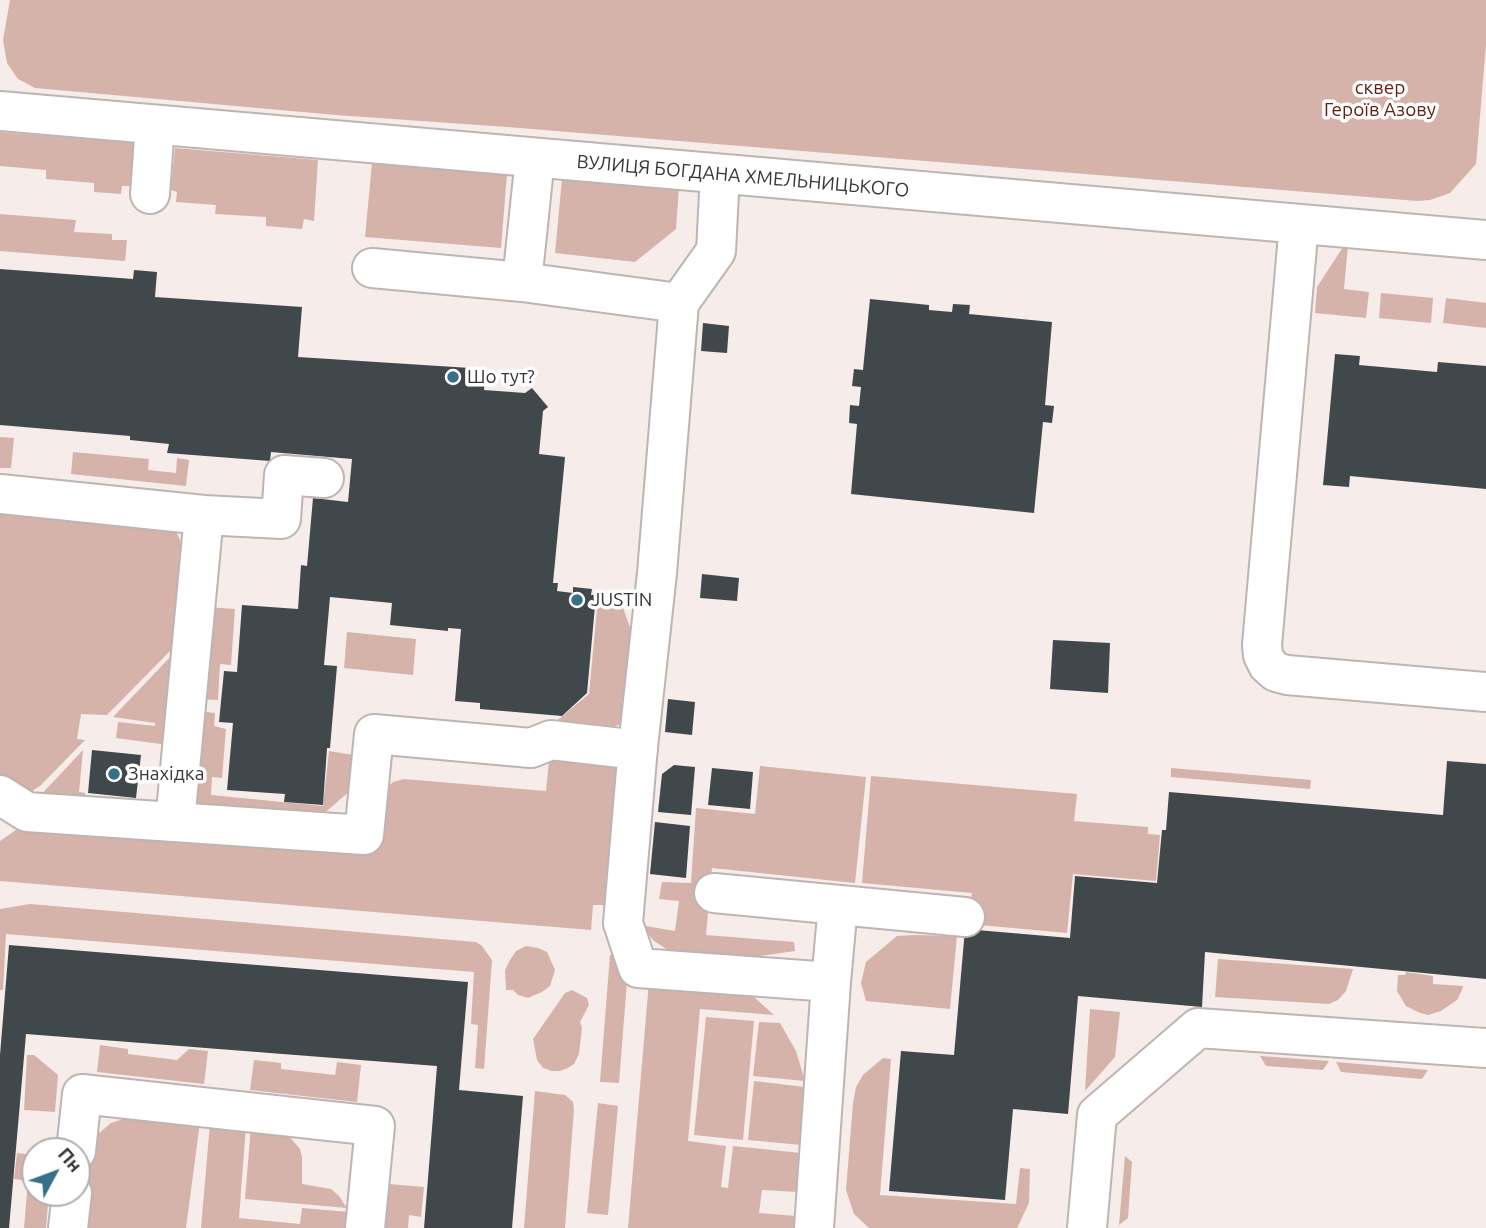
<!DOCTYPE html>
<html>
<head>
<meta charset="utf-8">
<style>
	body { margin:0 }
	#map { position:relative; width:1486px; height:1228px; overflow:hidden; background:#f6ece9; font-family:Ubuntu,sans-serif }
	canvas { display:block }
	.north { position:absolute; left:21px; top:1137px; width:70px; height:70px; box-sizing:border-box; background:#fff; border:2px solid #b0afae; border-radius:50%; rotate:49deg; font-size:19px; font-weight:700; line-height:28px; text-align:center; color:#3a3635 }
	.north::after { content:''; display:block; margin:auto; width:24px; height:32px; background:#367089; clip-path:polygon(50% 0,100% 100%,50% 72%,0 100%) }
</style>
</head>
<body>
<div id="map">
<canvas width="1486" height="1228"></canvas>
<div class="north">Пн</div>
</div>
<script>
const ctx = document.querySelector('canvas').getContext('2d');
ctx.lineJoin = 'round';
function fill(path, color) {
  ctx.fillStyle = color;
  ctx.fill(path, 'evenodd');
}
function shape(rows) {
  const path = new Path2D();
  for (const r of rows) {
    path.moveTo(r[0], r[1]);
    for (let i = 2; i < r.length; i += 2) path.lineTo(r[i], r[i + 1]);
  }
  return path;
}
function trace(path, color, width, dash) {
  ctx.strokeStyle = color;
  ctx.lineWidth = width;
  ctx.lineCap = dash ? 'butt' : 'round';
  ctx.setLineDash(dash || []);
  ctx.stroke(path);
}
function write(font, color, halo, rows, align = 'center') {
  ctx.font = font + ' Ubuntu,sans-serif';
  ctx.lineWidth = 7;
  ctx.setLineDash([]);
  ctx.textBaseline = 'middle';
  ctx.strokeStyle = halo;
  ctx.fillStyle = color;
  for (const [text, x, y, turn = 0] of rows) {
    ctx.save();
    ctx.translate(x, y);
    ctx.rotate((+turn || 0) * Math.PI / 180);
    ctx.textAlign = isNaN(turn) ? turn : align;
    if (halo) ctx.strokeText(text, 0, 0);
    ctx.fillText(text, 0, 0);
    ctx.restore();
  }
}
const green = shape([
	[10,0,1486,0,1486,44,1476,164,1450,193,1430,200,1417,201,507,127,336,115,35,88,18,79,7,63,3,40],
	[0,132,134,143,130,186,122,186,121,194,94,192,94,183,46,179,46,170,0,166],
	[175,148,318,160,314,221,304,219,302,229,266,226,266,217,215,214,216,205,176,202,177,192,171,190],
	[372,163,507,174,501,248,365,237],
	[562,179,679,187,676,229,635,262,555,253],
	[0,214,76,220,74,232,112,234,112,240,127,240,125,261,0,251],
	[1345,244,1348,245,1344,289,1369,292,1366,318,1315,313,1317,287],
	[1381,293,1433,298,1431,323,1379,318],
	[1446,298,1486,303,1486,328,1443,323],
	[0,437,14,438,11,468,0,468],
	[73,452,149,459,148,470,176,473,177,458,189,460,186,486,71,474],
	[0,506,168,525,176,531,180,540,182,554,176,645,107,715,81,714,77,739,85,740,40,786,27,794,0,779],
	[598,598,620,600,634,638,627,720,604,733,554,723,589,694],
	[207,607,235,609,231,665,220,664,218,700,199,699],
	[347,632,416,639,413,675,344,668],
	[175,652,168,745,116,738,118,722,155,726,155,723,113,717],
	[198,711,215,713,214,726,226,729,222,778,212,777,211,795,323,806,329,751,359,756,351,790,314,822,205,813,193,794],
	[83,750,79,792,85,793,85,803,37,799],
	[550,750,626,757,610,905,593,905,591,930,0,881,0,841,26,823,374,851,379,803,385,790,393,782,404,779,546,791],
	[760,766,866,777,855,883,712,868,706,935,794,942,795,951,732,960,668,950,654,941,640,925,675,931,679,901,659,899,662,882,691,883,696,808,755,814],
	[1171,768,1311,780,1310,789,1171,777],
	[871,776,1077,794,1074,821,1148,827,1148,834,1160,835,1156,881,1073,874,1067,933,969,924,972,893,862,883],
	[30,904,476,942,482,946,492,960,484,1069,475,1068,478,1025,471,1024,474,972,6,934,3,990,0,990,0,909],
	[915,935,957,936,950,1009,866,1001,861,983,866,962,897,936],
	[526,946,538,948,547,952,555,970,550,986,542,992,528,998,518,995,513,990,506,990,505,970,510,960,516,951],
	[610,955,629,956,619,1083,600,1082],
	[1218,959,1353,969,1346,991,1338,1000,1329,1004,1215,997],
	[1406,972,1433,976,1433,984,1463,986,1462,990,1457,1000,1441,1011,1428,1015,1420,1013,1406,1006,1397,991,1398,975,1405,975],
	[649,981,741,992,755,998,774,1015,700,1009,688,1141,726,1146,721,1187,728,1188,733,1146,801,1153,798,1192,762,1190,759,1213,796,1216,795,1228,628,1228],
	[572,990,587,998,589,1005,580,1022,582,1028,579,1054,574,1064,568,1068,560,1071,552,1071,543,1068,537,1060,533,1039,565,993],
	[1090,1009,1120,1012,1115,1057,1085,1091],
	[706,1017,754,1021,743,1140,694,1135],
	[759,1022,780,1023,796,1051,805,1081,753,1076],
	[100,1045,128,1049,128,1054,177,1060,189,1049,208,1051,204,1084,97,1072],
	[27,1055,34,1055,58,1075,55,1112,24,1110],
	[1260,1056,1329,1061,1323,1070,1266,1066],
	[883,1058,891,1059,880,1195,1016,1204,1020,1168,1030,1169,1029,1203,1017,1228,869,1228,854,1214,846,1190,853,1103,856,1087,863,1075],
	[254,1060,281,1063,281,1069,335,1075,337,1062,361,1065,357,1102,250,1090],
	[1336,1062,1428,1070,1422,1079,1341,1072],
	[754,1081,805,1087,801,1145,748,1140],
	[535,1091,565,1095,573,1102,574,1109,565,1228,524,1228],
	[598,1103,618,1106,608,1215,587,1213],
	[132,1116,200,1122,186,1228,83,1228,88,1157,97,1135,111,1123],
	[210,1123,246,1126,239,1218,300,1224,302,1208,349,1212,350,1228,201,1228],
	[251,1126,287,1134,300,1149,302,1157,302,1184,331,1189,339,1196,347,1208,245,1199],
	[17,1153,35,1155,35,1193,49,1193,46,1228,24,1228,28,1181,14,1179],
	[1125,1156,1132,1162,1128,1218,1119,1225],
	[389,1184,424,1187,421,1217,409,1215,408,1228,385,1228]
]);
const building = shape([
	[0,269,133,279,134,270,157,272,155,297,302,307,298,357,486,369,484,390,525,393,532,388,548,407,543,411,539,454,565,457,553,583,558,583,557,591,573,593,573,587,592,589,591,595,596,595,587,693,562,716,480,709,480,703,455,701,461,629,448,628,448,631,390,625,392,603,330,597,324,665,337,666,330,748,327,748,323,805,284,802,285,794,227,790,233,723,219,722,224,671,237,672,242,605,298,609,301,565,307,566,313,498,348,502,352,459,271,452,270,461,167,453,169,444,130,440,130,436,0,425],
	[870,299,929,305,929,310,952,312,953,304,970,305,969,314,1052,322,1045,405,1054,406,1052,423,1043,422,1034,513,851,494,857,424,849,423,850,405,859,406,861,387,852,386,854,369,863,370],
	[703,323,729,326,727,353,701,351],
	[1335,354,1360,356,1359,365,1437,372,1438,362,1486,366,1486,489,1350,476,1349,487,1323,485],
	[702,574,739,578,737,601,700,598],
	[1053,640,1110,643,1108,693,1050,689],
	[668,699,695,702,692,735,665,732],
	[92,750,141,755,136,798,88,793],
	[1447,761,1486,764,1486,979,1205,952,1202,1007,1078,996,1068,1114,1013,1109,1005,1200,889,1191,901,1051,954,1055,965,929,1070,938,1075,876,1157,883,1162,830,1166,830,1169,792,1443,815],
	[674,765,695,767,691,815,658,812,662,774],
	[712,768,753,772,750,809,708,805],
	[655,822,690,826,686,878,650,874],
	[9,945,468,982,459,1090,523,1096,512,1228,424,1228,437,1066,26,1034,9,1228,0,1228,0,1055]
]);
const minor = shape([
	[0,111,1486,240],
	[720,174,716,251,679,303,657,573,638,747,623,923,638,968,831,982,814,1228],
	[150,194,155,125],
	[1299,224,1262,645,1263,655,1268,665,1276,672,1287,675,1486,692],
	[372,268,522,282,679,303],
	[522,282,535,158],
	[0,494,204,515,175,822],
	[204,515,281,519,284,475,324,478],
	[0,795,27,812,364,835,374,734,531,748,551,740,638,750],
	[714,893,965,917],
	[831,982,838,905],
	[76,1151,82,1094,375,1126,365,1228],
	[68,1228,72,1193],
	[1087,1228,1097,1115,1198,1028,1486,1048]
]);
const markers = [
	[453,377,7,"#367089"],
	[577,600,7,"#367089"],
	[114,774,7,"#367089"]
];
const parkNames = [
	["сквер",1380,88],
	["Героїв Азову",1380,110]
];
const streetNames = [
	["ВУЛИЦЯ БОГДАНА ХМЕЛЬНИЦЬКОГО",743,176,5]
];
const poiNames = [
	["Шо тут?",467,377],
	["JUSTIN",591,600],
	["Знахідка",128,774]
];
fill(green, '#d5b3aa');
fill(building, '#41484c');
trace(minor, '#beb4b1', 42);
trace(minor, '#fff', 38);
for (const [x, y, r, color] of markers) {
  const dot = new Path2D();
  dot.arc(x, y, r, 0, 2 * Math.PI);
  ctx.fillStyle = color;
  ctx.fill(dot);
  trace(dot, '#fff', 2.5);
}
write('19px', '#5f2112', '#fff', parkNames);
write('19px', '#3a3635', '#fff', streetNames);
write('19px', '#3a3635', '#fff', poiNames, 'left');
</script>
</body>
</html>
